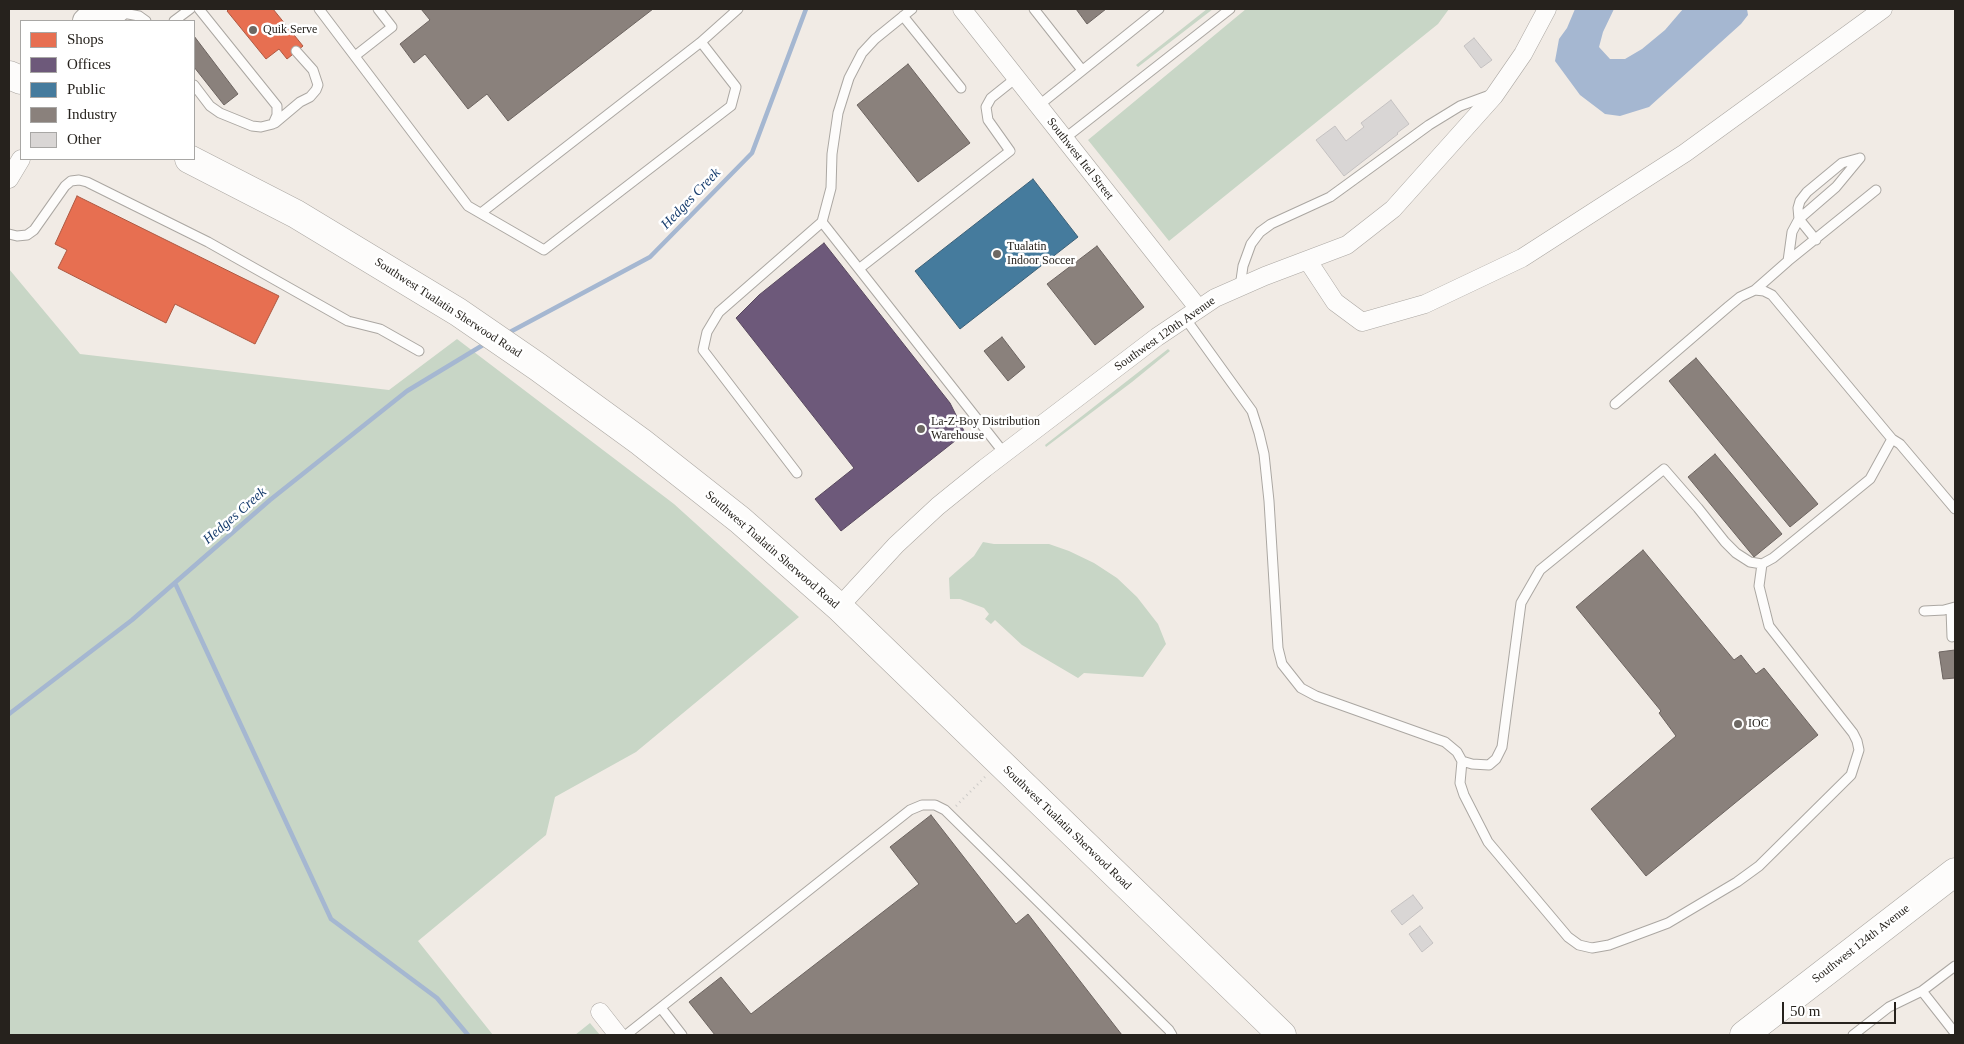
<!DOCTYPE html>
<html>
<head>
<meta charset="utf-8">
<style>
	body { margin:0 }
	#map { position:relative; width:1964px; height:1044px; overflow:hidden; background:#f1ebe5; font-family:"Times New Roman",serif }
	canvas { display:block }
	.frame { position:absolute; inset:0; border:10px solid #26221d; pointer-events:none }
	.legend { position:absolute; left:20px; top:20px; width:175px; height:140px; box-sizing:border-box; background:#fff; border:1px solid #a8a7a5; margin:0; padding:6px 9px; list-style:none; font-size:15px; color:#26221d }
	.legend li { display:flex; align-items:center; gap:10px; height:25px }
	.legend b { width:25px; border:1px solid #a8a7a5 }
	.scale { position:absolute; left:1782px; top:1002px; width:114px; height:22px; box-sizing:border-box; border:2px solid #26221d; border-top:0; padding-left:6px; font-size:15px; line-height:18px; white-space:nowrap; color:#26221d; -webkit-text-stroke:4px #fff; paint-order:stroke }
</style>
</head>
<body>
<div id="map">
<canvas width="1964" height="1044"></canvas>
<div class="frame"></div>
<ul class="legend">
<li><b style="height:14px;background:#e76f51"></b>Shops</li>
<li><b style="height:14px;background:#6d597a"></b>Offices</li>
<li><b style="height:14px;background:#457b9d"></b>Public</li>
<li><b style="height:14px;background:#8a817c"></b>Industry</li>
<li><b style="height:14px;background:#d9d6d5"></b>Other</li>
</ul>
<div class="scale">50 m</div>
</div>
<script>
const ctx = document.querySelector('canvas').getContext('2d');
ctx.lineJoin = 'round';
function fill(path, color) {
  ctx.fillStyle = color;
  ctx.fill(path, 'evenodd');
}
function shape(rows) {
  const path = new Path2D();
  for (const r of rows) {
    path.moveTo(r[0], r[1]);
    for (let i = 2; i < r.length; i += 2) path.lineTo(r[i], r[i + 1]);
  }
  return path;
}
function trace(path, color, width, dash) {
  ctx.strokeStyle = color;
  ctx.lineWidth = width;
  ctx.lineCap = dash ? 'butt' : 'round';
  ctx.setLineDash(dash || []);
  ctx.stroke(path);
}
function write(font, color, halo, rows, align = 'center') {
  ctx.font = font + ' "Times New Roman",serif';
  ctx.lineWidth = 5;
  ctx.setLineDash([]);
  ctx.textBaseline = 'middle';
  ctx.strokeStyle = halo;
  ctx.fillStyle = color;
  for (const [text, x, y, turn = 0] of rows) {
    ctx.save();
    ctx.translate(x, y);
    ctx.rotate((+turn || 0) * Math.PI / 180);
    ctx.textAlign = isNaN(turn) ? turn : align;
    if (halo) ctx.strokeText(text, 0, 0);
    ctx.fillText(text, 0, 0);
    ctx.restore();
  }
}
const green = shape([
	[1207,9,1213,9,1138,67,1136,65],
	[1246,9,1449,9,1438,24,1169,241,1088,140],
	[9,269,80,354,389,390,457,339,674,504,799,617,636,752,555,797,546,835,418,941,493,1035,9,1035],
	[1168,349,1170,351,1132,382,1046,447,1045,445],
	[983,542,994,544,1049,544,1069,551,1094,563,1117,578,1137,597,1158,624,1166,644,1143,677,1084,673,1078,678,1022,645,995,620,991,624,985,619,989,614,984,608,960,599,950,599,949,578,974,556],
	[590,1023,600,1035,575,1035]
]);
const water = shape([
	[1575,9,1614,9,1603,32,1599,47,1610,59,1625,59,1642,49,1665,30,1683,9,1747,9,1748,15,1741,24,1649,107,1620,116,1605,114,1580,95,1555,61,1559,39,1567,28]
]);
const shops = shape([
	[229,9,273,9,303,46,287,59,279,49,266,59,227,11,229,9],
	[77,196,279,296,255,344,175,304,166,323,58,268,67,250,55,244,77,196]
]);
const offices = shape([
	[824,243,950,403,965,433,841,531,815,499,854,468,736,318,759,295,824,243]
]);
const public = shape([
	[1033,179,1078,237,960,329,915,271,1033,179]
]);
const industry = shape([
	[421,9,653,9,508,121,487,94,468,109,425,54,414,63,400,44,430,20,421,9],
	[1076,9,1106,9,1087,24,1076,9],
	[194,36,238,94,224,105,194,67,194,36],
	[908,64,970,143,918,182,857,105,908,64],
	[1097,246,1144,307,1095,345,1047,284,1097,246],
	[1002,337,1025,367,1008,381,984,351,1002,337],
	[1696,358,1818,504,1790,527,1669,381,1696,358],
	[1715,454,1782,534,1754,557,1688,477,1715,454],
	[1643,550,1734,660,1741,655,1756,674,1764,668,1818,735,1646,876,1591,809,1676,736,1659,713,1661,711,1576,607,1643,550],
	[1955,650,1955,678,1943,679,1939,652,1955,650],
	[931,815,1016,924,1028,914,1122,1035,715,1035,689,1002,721,977,751,1014,919,884,890,847,931,815]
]);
const stream = shape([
	[510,332,650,257,752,153,806,9],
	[175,583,331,919,437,998,468,1035],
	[9,714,132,620,270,500,407,391,483,345]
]);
const building = shape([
	[1474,38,1492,60,1481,68,1464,46,1474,38],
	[1391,100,1409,124,1397,133,1398,134,1344,176,1316,140,1335,126,1346,141,1364,127,1361,123,1391,100],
	[1413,895,1423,908,1402,925,1391,911,1413,895],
	[1420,926,1433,943,1422,952,1409,934,1420,926]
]);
const path = shape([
	[956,806,986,776]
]);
const lane = shape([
	[319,9,468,206,544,250,731,106,736,87,701,42,738,9],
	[912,9,875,39,862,53,849,78,838,113,832,154,831,188,822,222,1004,453],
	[1034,9,1082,70],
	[118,12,139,16,146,21],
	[903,16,961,88],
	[174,21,190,9],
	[355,56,392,27,378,9],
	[194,85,210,106,220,113,252,126,261,127,273,124,277,115,277,106,199,9],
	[1038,106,1159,9],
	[275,123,300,102,310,97,316,90,318,85,313,70,296,51],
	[1064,139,1230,9],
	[481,213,701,42],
	[9,234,17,236,27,235,34,230,65,186,71,181,79,180,87,182,208,242,348,321,380,329,419,351],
	[1816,240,1799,219,1798,208,1800,201,1807,192,1842,163,1860,158],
	[1788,261,1792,232,1799,219,1836,187,1860,158],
	[860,268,1010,151,988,120,986,107,991,98,1016,78],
	[1240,287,1243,266,1251,244,1260,232,1271,224,1330,197,1429,125,1460,106,1490,95],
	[1185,318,1252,411,1259,433,1264,454,1269,501,1278,648,1282,664,1301,688,1316,696,1445,742,1457,752,1462,761,1460,783,1464,795,1488,842,1568,937,1579,945,1592,948,1609,945,1668,923,1737,882,1759,866,1851,775,1859,750,1857,741,1853,733,1769,626,1759,586,1762,564],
	[1615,404,1729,306,1740,297,1755,290,1788,261,1876,190],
	[1892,439,1900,444,1955,509],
	[797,473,703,350,707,332,719,312,822,222],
	[1951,609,1952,637],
	[1924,611,1944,610,1955,607],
	[1462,761,1472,764,1489,765,1496,759,1502,747,1521,603,1540,570,1664,469,1698,508,1725,542,1736,553,1750,562,1762,564,1773,558,1870,479,1892,439,1772,295,1764,291,1755,290],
	[1922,991,1955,1033],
	[661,1008,682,1035],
	[626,1035,910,810,922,805,935,805,945,810,1169,1030,1172,1035],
	[1853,1035,1889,1007,1922,991,1955,966]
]);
const street = shape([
	[962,9,1199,309],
	[9,179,21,159],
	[1308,261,1335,302,1362,322,1425,304,1522,258,1685,153,1883,9],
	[839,607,896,545,938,506,985,468,1157,337,1215,298,1265,276,1347,245,1393,209,1494,96,1523,54,1547,9],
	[600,1012,618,1035]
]);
const secondary = shape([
	[85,21,97,9],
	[105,21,119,9]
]);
const primary = shape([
	[1744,1035,1955,872]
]);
const highway = shape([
	[9,75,21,80],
	[189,159,296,214,458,312,538,367,641,442,740,520,839,607,1282,1035]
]);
const markers = [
	[253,30,5,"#6d6863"],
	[997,254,5,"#6d6863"],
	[921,429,5,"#6d6863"],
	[1738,724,5,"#6d6863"]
];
const poiNames = [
	["Quik Serve",263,30],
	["Tualatin",1007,247],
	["Indoor Soccer",1007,261],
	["La-Z-Boy Distribution",931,422],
	["Warehouse",931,436],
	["IOC",1748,724]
];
const streetNames = [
	["Southwest Itel Street",1080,159,52],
	["Southwest Tualatin Sherwood Road",448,308,33],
	["Southwest 120th Avenue",1165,334,-35],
	["Southwest Tualatin Sherwood Road",772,550,41],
	["Southwest Tualatin Sherwood Road",1067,828,44],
	["Southwest 124th Avenue",1861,944,-38]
];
const waterNames = [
	["Hedges Creek",691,199,-46],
	["Hedges Creek",235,516,-41]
];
fill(green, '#c8d6c6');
fill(water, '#a5b7d1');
fill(shops, '#e76f51');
trace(shops, '#ad5841', 1);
fill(offices, '#6d597a');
trace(offices, '#58485e', 1);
fill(public, '#457b9d');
trace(public, '#3c6077', 1);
fill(industry, '#8a817c');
trace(industry, '#6c6460', 1);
trace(stream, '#a5b7d1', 4.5);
fill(building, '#d9d6d5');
trace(building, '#c4c1c1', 1);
trace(lane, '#aba7a2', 11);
trace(street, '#aba7a2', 19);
trace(secondary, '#aba7a2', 26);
trace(primary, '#aba7a2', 29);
trace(highway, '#aba7a2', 29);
trace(path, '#cdcbc8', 2.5, [1, 4]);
trace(lane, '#fdfcfb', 9);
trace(street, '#fdfcfb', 18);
trace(secondary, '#fdfcfb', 24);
trace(primary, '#fdfcfb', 28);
trace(highway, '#fdfcfb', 28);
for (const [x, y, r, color] of markers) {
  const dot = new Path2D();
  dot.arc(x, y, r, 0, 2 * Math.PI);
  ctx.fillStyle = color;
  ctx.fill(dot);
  trace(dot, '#fff', 2);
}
write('12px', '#26221d', '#fff', poiNames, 'left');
write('12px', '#26221d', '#fff', streetNames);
write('italic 14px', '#153b6c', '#fff', waterNames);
</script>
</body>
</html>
